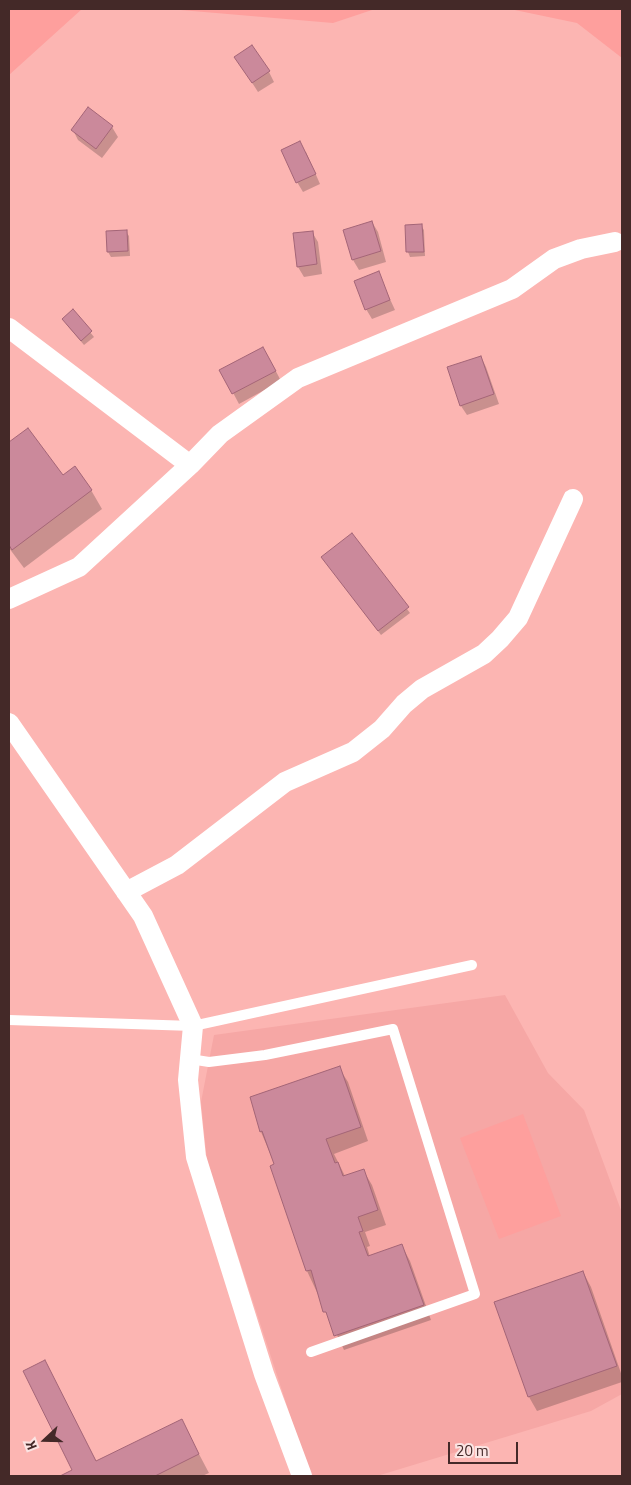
<!DOCTYPE html>
<html>
<head>
<meta charset="utf-8">
<style>
	body { margin:0 }
	#map { position:relative; width:631px; height:1485px; overflow:hidden; background:#fcb5b2; font-family:"Titillium Web",sans-serif }
	canvas { display:block }
	.frame { position:absolute; inset:0; border:10px solid #442928; pointer-events:none }
	.north { position:absolute; left:20px; top:1415px; width:50px; height:50px; -webkit-text-stroke:4px #fbe4e3; paint-order:stroke; rotate:249deg; font-size:14px; font-weight:700; line-height:20px; text-align:center; color:#442928 }
	.north::after { content:''; display:block; margin:auto; width:18px; height:22px; background:#442928; clip-path:polygon(50% 0,100% 100%,50% 72%,0 100%) }
	.scale { position:absolute; left:448px; top:1442px; width:70px; height:22px; box-sizing:border-box; border:2px solid #442928; border-top:0; padding-left:6px; font-size:15px; line-height:18px; white-space:nowrap; color:#442928; -webkit-text-stroke:4px #fbe4e3; paint-order:stroke }
</style>
</head>
<body>
<div id="map">
<canvas width="631" height="1485"></canvas>
<div class="frame"></div>
<div class="north">K</div>
<div class="scale">20 m</div>
</div>
<script>
const ctx = document.querySelector('canvas').getContext('2d');
ctx.lineJoin = 'round';
function fill(path, color) {
  ctx.fillStyle = color;
  ctx.fill(path, 'evenodd');
}
function shape(rows) {
  const path = new Path2D();
  for (const r of rows) {
    path.moveTo(r[0], r[1]);
    for (let i = 2; i < r.length; i += 2) path.lineTo(r[i], r[i + 1]);
  }
  return path;
}
function trace(path, color, width, dash) {
  ctx.strokeStyle = color;
  ctx.lineWidth = width;
  ctx.lineCap = dash ? 'butt' : 'round';
  ctx.setLineDash(dash || []);
  ctx.stroke(path);
}
const built = shape([
	[505,995,548,1073,584,1110,622,1213,622,1394,591,1411,377,1476,313,1476,307,1467,207,1161,201,1102,214,1035]
]);
const green = shape([
	[9,9,82,9,9,75],
	[169,9,375,9,333,23],
	[510,9,622,9,622,58,577,23],
	[523,1114,561,1216,499,1239,460,1138]
]);
const shadow = shape([
	[242,67,269,72,274,82,258,92],
	[112,127,118,137,102,158,78,140,73,130],
	[306,152,320,184,303,192,297,182],
	[372,222,378,232,386,262,359,270,353,260],
	[421,226,424,230,425,256,410,257,408,252,406,227],
	[126,232,129,236,130,256,111,257,108,252,108,233],
	[312,232,318,242,322,274,304,277,298,267],
	[378,273,395,310,372,319,366,309],
	[73,311,94,337,84,345,66,324],
	[481,357,486,367,499,404,467,415,461,406],
	[269,358,281,381,239,404,221,370],
	[28,429,63,476,91,490,102,509,24,568,9,548,9,444],
	[352,535,410,613,381,635,326,562],
	[339,1068,348,1082,368,1141,334,1154,345,1176,363,1170,372,1185,386,1225,365,1232,370,1246,367,1247,370,1257,402,1246,410,1261,431,1320,344,1350,307,1271,275,1165,261,1132,252,1098],
	[583,1272,591,1287,622,1376,622,1382,537,1411,529,1397,496,1303],
	[45,1362,97,1463,181,1420,209,1473,202,1476,63,1476,74,1471]
]);
const building = shape([
	[252,45,270,71,252,83,234,57,252,45],
	[88,107,113,126,96,149,71,130,88,107],
	[300,141,316,174,296,183,281,150,300,141],
	[372,221,381,251,352,260,343,230,372,221],
	[422,224,424,252,406,252,405,225,422,224],
	[127,230,128,251,107,252,106,231,127,230],
	[313,231,317,264,297,267,293,233,313,231],
	[379,271,390,300,365,310,354,281,379,271],
	[73,309,92,331,81,341,62,319,73,309],
	[263,347,276,371,232,394,219,370,263,347],
	[481,356,494,394,460,406,447,367,481,356],
	[28,428,63,475,75,466,92,490,12,550,9,545,9,442,28,428],
	[352,533,409,607,378,631,321,557,352,533],
	[340,1066,361,1127,326,1139,335,1163,338,1162,343,1176,364,1169,378,1210,358,1217,363,1231,359,1232,368,1256,402,1244,424,1305,334,1336,326,1312,323,1312,311,1270,306,1271,270,1166,274,1164,262,1131,260,1132,250,1097,340,1066],
	[583,1271,617,1366,528,1397,494,1302,583,1271],
	[45,1360,96,1461,182,1419,199,1454,155,1476,60,1476,72,1470,23,1371,45,1360]
]);
const lane = shape([
	[9,1020,193,1026,472,965],
	[190,1059,209,1062,265,1055,393,1029,475,1294,311,1352]
]);
const street = shape([
	[9,328,190,465,220,434,298,378,512,289,554,259,581,249,615,242],
	[9,599,79,567,190,465],
	[9,723,143,916,193,1026,188,1080,196,1157,264,1374,302,1476],
	[126,892,177,865,285,782,353,752,382,729,404,704,422,689,484,654,500,639,518,618,573,499]
]);
fill(built, '#f6a7a5');
fill(green, '#fe9f9d');
fill(shadow, '#0003');
fill(building, '#cb899b');
trace(building, '#a46577', 1);
trace(lane, '#fff', 10);
trace(street, '#fff', 20);
</script>
</body>
</html>
